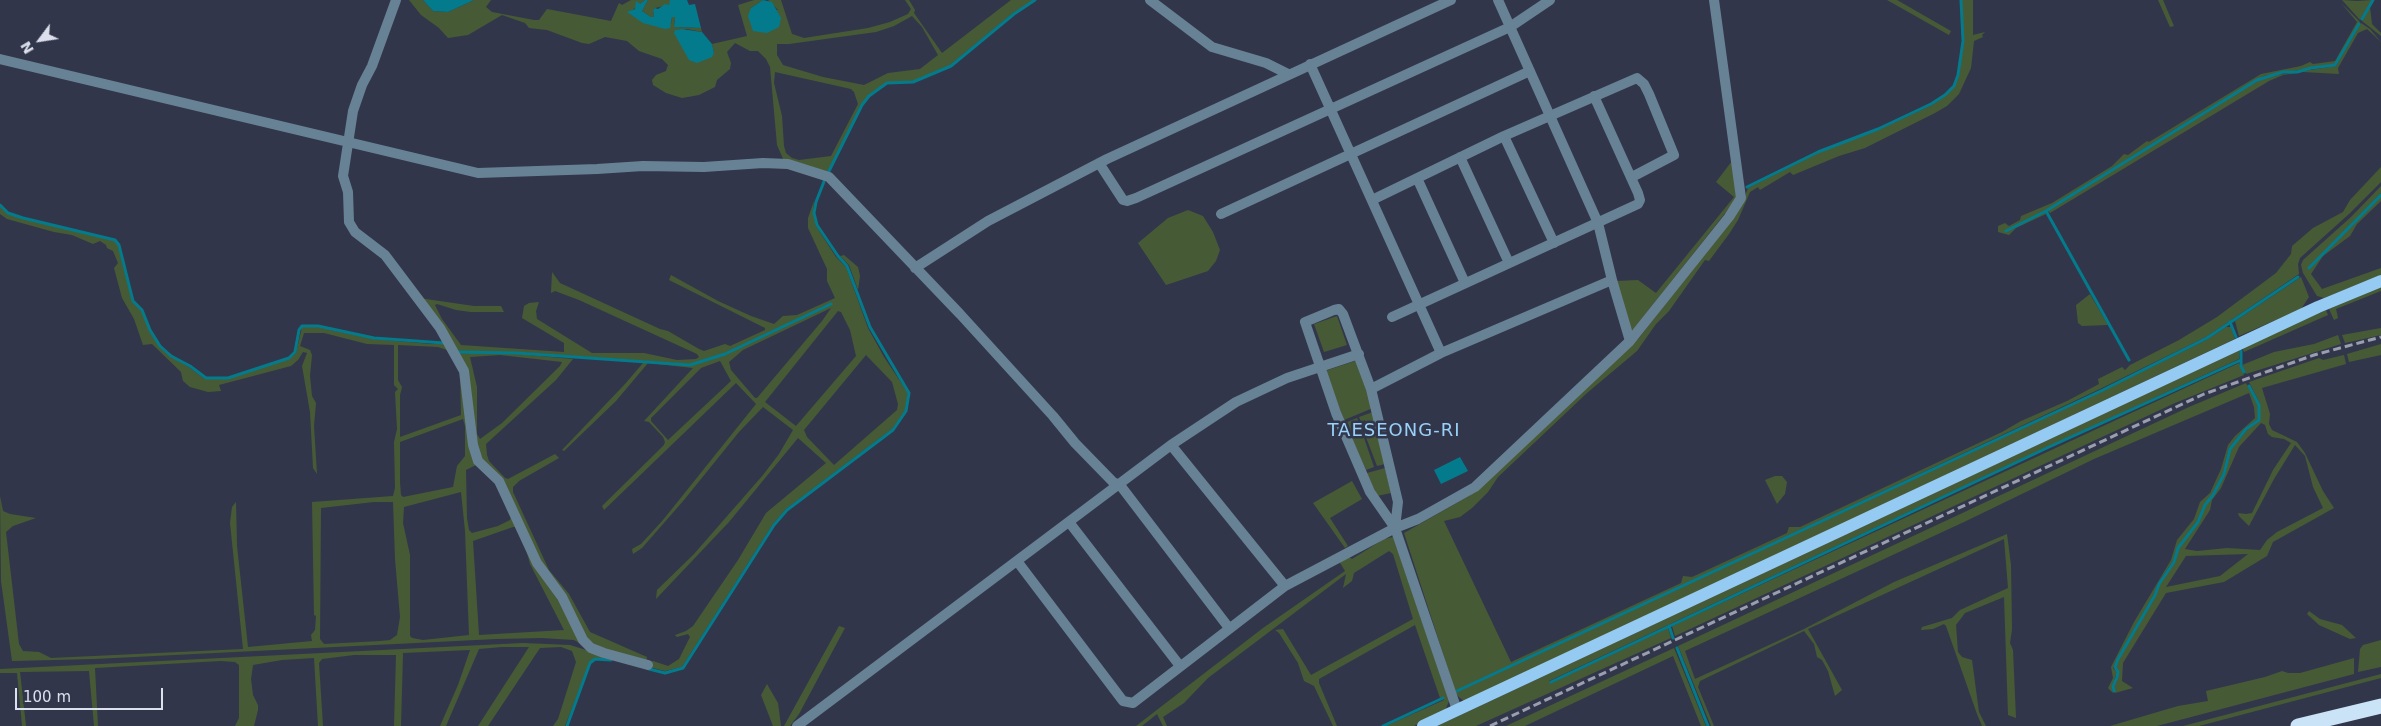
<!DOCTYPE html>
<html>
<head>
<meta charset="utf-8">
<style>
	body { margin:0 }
	#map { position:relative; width:2381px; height:726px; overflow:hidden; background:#32364b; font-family:"DejaVu Sans",sans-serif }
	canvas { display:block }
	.north { position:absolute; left:15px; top:15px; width:50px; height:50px; -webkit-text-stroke:4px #32364b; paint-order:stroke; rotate:239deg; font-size:14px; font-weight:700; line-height:20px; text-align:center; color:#dce0ed }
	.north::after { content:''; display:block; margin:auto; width:18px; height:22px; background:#dce0ed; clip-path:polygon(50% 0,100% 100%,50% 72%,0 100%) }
	.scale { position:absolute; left:15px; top:688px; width:148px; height:22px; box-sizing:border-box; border:2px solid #dce0ed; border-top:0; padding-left:6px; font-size:15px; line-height:18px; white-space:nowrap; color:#dce0ed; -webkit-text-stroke:4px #32364b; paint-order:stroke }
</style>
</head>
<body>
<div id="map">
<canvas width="2381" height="726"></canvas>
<div class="north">N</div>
<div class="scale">100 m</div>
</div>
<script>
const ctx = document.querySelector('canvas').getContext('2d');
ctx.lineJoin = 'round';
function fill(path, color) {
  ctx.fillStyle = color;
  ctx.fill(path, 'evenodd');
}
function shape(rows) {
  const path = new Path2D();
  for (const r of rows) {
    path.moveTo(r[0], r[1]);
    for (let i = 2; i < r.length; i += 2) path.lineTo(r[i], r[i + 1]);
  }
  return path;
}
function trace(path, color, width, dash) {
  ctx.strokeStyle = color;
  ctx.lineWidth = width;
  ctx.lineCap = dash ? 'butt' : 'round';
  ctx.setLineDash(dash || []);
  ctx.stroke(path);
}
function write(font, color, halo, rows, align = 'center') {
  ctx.font = font + ' "DejaVu Sans",sans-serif';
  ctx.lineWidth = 5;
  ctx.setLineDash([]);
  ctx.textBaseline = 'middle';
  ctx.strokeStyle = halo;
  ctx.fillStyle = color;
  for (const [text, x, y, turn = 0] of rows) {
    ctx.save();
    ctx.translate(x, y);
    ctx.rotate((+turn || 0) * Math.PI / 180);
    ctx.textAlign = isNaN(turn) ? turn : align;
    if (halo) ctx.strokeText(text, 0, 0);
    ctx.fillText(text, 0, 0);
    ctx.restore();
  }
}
const green = shape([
	[409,0,423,0,433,11,448,12,474,0,491,0,486,7,492,12,534,20,539,20,547,9,611,21,619,3,622,5,631,0,645,0,629,13,636,18,671,24,672,17,675,17,674,27,701,28,702,32,687,29,675,30,689,59,714,53,712,44,747,36,738,5,754,0,763,0,751,8,778,10,768,0,781,0,792,34,804,38,868,28,890,22,908,14,911,9,905,0,909,0,915,10,914,13,942,53,1011,0,1034,0,1013,13,950,65,913,81,886,83,869,96,861,105,827,173,784,161,777,145,770,67,766,59,758,51,750,51,735,43,727,52,731,63,730,69,717,80,715,87,699,95,682,98,666,93,653,85,652,80,656,75,666,71,668,65,662,59,639,51,627,41,605,37,589,44,582,43,547,30,529,28,525,23,502,15,468,35,448,38,439,28,421,15],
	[912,16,922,27,938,55,920,69,888,73,864,85,823,77,783,65,777,55,777,44,789,44,876,32,894,26],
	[775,72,851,89,854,92,858,104,831,156,799,160,792,158,786,153,784,146,782,116,774,83],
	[648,0,670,0,670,3,669,5,655,8,653,10,654,17,651,17,642,11],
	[1887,0,1897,0,1951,31,1949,35],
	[1961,0,1973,0,1973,35,1985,32,1982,35,1983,37,1974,41,1971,68,1959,94,1947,106,1935,113,1865,148,1839,156,1793,175,1790,172,1760,190,1758,187,1750,192,1738,220,1729,234,1709,261,1705,260,1669,311,1656,324,1637,351,1587,393,1498,477,1488,492,1472,508,1460,517,1444,521,1511,662,1681,583,1683,576,1692,577,1787,533,1789,527,1800,527,2002,432,2021,421,2067,401,2099,384,2098,379,2122,367,2125,370,2130,365,2179,340,2217,317,2276,273,2291,254,2292,246,2313,228,2343,212,2350,200,2381,167,2381,182,2349,214,2300,258,2298,264,2299,274,2206,337,2102,388,1458,691,2103,391,2208,339,2226,327,2231,327,2235,339,1464,701,1460,698,1456,694,1404,533,1469,496,1639,338,1741,206,1748,188,1818,153,1866,132,1878,130,1932,105,1945,96,1955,86,1959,75,1964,41],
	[2158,0,2163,0,2174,26,2170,27],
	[2342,0,2357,1,2372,0,2360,20],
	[2341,3,2360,22,2335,64,2264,76,2206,110,2046,210,2006,231,2046,212,2046,214,2016,228,2009,235,1998,232,1998,226,2005,223,2009,226,2020,220,2021,216,2052,203,2112,166,2124,154,2128,155,2147,141,2149,142,2261,74,2301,66,2310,62,2313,64,2335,61,2357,22],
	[2370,7,2372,24,2381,33,2381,36,2362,21],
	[2361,23,2370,29,2381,42,2367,29,2358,33,2338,68,2339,74,2303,72,2283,75,2269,81,2050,213,2048,211,2207,111,2264,77,2336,66],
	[1732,161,1738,194,1734,202,1633,330,1630,329,1616,281,1638,280,1656,293,1734,197,1716,182],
	[2381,186,2381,193,2308,269,2381,196,2381,201,2357,224,2350,236,2323,256,2311,274,2322,289,2381,268,2381,275,2324,298,2317,296,2303,273,2301,265,2303,260,2351,217],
	[814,201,813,213,816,226,836,257,846,267,868,328,884,357,908,393,905,411,892,429,786,509,773,524,682,667,665,671,649,667,649,662,653,661,668,666,679,659,690,637,688,634,677,637,675,635,686,631,693,626,738,560,766,513,826,463,798,438,729,522,656,599,657,590,694,554,763,475,779,454,793,430,763,407,739,432,684,500,642,548,633,554,632,549,641,544,663,520,756,404,736,383,604,510,602,506,664,445,665,442,663,437,649,422,644,421,693,368,648,363,616,401,564,451,562,450,625,384,643,363,640,361,690,365,703,362,726,354,834,303,725,353,690,364,517,352,461,352,455,350,419,298,474,306,501,306,504,312,471,312,456,310,437,304,435,305,442,319,461,345,564,352,564,343,522,318,524,306,529,303,539,302,536,311,537,319,592,353,644,353,677,360,696,359,699,357,697,354,579,300,555,291,551,293,552,272,560,283,660,329,668,331,699,349,704,351,725,344,730,346,765,330,765,328,669,280,671,275,718,301,751,316,774,324,783,316,797,315,835,298,827,281,827,269,808,228,808,218],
	[831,308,822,321,757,398,755,398,731,370,729,362,743,350],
	[838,311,841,312,850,330,856,356,796,426,765,402],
	[866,355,892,382,898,404,897,410,834,465,807,437,804,430],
	[720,361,731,381,668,440,651,421,651,418,701,368],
	[0,206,8,213,23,218,115,240,118,245,132,301,142,310,149,330,160,346,205,379,228,379,290,358,296,353,302,327,317,327,374,339,431,344,442,343,451,351,463,372,470,441,495,480,581,644,574,640,542,638,496,639,94,659,12,661,1,581,0,496,3,511,10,514,36,518,13,526,6,532,19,644,23,651,39,652,51,658,243,649,230,523,232,507,236,502,237,546,248,647,312,641,311,635,315,630,316,616,314,615,312,502,393,496,395,488,394,442,397,429,395,392,398,389,394,385,394,345,367,344,324,333,304,333,300,346,310,350,312,355,310,376,312,396,316,403,314,426,317,474,313,468,310,412,302,366,307,353,303,352,298,360,291,366,219,385,221,391,208,392,190,387,183,381,181,372,152,344,143,345,134,319,122,298,114,268,118,263,113,251,107,248,106,245,100,241,93,244,72,235,54,232,7,219,0,214],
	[398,345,438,347,447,350,460,372,461,415,400,437,400,395,402,387,398,380],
	[463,419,465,426,465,456,457,466,453,487,403,497,401,495,400,482,400,442],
	[476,465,493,481,499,491,511,517,510,520,498,526,472,533,469,530,467,518,466,470],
	[461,492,465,531,469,635,423,640,412,638,410,636,410,555,403,523,404,507],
	[374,502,393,502,395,559,400,617,397,635,390,640,380,641,324,644,320,639,321,508],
	[513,527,515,527,525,546,530,564,564,630,479,635,473,541],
	[1188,210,1203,216,1213,232,1220,250,1216,261,1208,271,1166,285,1138,243,1168,218],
	[844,255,858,267,860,276,858,290,849,265,840,256],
	[2301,277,2309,297,2301,309,2239,336,2235,321],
	[2381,287,2381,291,2336,309,2338,318,2334,320,2329,309],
	[2090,294,2094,301,2108,325,2082,326,2078,323,2076,305],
	[2326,310,2328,315,2244,352,2242,348],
	[1337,316,1347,345,1324,352,1314,324],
	[2381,328,2381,335,2345,343,2342,335],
	[2338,335,2341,344,2246,374,2242,365,2274,352,2314,344],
	[2381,344,2381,355,2349,362,2347,354],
	[2240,350,2239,359,2002,468,1549,681,1551,683,1668,628,1671,638,1476,726,1437,726],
	[456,352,517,354,573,359,556,380,486,444,487,455,489,461,505,478,508,479,555,454,559,458,519,481,513,487,513,492,549,570,569,594,590,632,647,657,646,663,597,647,588,641,480,458],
	[500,355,562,362,560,366,502,423,480,439,477,434,477,387,470,357],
	[2344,355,2346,364,2262,388,2270,414,2269,424,2272,430,2297,442,2305,453,2323,491,2334,508,2273,542,2267,556,2224,582,2166,593,2123,663,2122,681,2133,688,2115,693,2114,686,2119,672,2116,667,2118,660,2155,595,2159,584,2175,562,2178,549,2199,522,2206,505,2213,496,2225,474,2231,449,2247,430,2260,420,2260,404,2249,382,2319,358,2323,360],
	[2261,423,2265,425,2268,434,2272,437,2284,439,2291,443,2273,470,2252,513,2246,514,2238,513,2239,516,2249,526,2274,479,2295,445,2305,456,2313,487,2323,508,2277,532,2267,540,2260,550,2227,548,2197,551,2185,549,2210,510,2212,500,2221,488,2239,447],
	[2248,554,2220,576,2166,587,2186,556],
	[1358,360,1373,408,1344,420,1325,371],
	[2239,363,2244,375,2175,403,1675,636,1672,626],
	[2246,383,2258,405,2258,419,2245,428,2229,448,2223,473,2212,495,2204,505,2197,521,2177,548,2173,561,2158,583,2154,594,2117,659,2113,668,2117,672,2112,686,2113,693,2108,688,2113,678,2111,667,2134,622,2171,560,2177,540,2194,519,2200,502,2210,493,2221,469,2228,445,2235,436,2255,418,2254,407,2249,393,2094,459,1964,522,1685,651,1695,679,1804,629,1894,582,2007,534,2011,565,2012,629,2010,643,2013,650,2016,718,2008,715,2004,597,1965,613,1956,625,1958,652,1962,657,1972,660,1979,712,1986,726,1982,726,1977,714,1946,626,1944,624,1933,629,1921,630,1922,627,1952,618,1960,610,2008,588,2004,539,1808,629,1842,690,1835,696,1828,671,1822,660,1817,657,1814,644,1804,631,1700,681,1698,687,1714,726,1711,726,1678,646,2189,407],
	[1373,412,1385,464,1377,466,1364,432,1369,430,1365,420,1361,422,1359,417],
	[1357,418,1359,423,1355,424,1358,433,1362,432,1374,467,1366,470,1345,423],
	[1385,468,1391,493,1377,496,1367,473],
	[1775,476,1782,476,1787,482,1785,494,1777,504,1765,480],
	[1352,481,1362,499,1330,518,1348,546,1345,548,1313,503],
	[1393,537,1449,701,1445,711,1414,726,1386,726,1444,700,1444,697,1440,698,1415,625,1319,679,1319,683,1337,726,1333,726,1314,686,1304,681,1298,663,1279,633,1275,630,1283,629,1311,675,1413,619,1393,554,1389,551,1354,573,1352,581,1343,588,1346,574,1208,678,1184,703,1163,717,1167,726,1163,726,1157,714,1142,726,1136,726,1263,628,1345,571,1339,561,1349,557,1352,559,1384,539],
	[2309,611,2320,619,2342,625,2356,638,2350,639,2319,625,2307,614],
	[839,626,845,628,799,714,790,726,784,726],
	[2381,640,2381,667,2358,672,2360,649,2363,645],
	[523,643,570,645,599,654,605,658,594,658,590,662,565,726,553,726,558,719,576,662,572,651,561,647,540,648,488,726,478,726,529,647,502,647,479,649,446,726,440,726,458,685,470,650,403,653,401,726,394,726,396,655,354,655,322,659,319,663,323,726,318,726,314,658,282,660,253,665,251,679,253,695,258,705,258,710,254,726,235,726,239,718,239,665,235,662,221,661,95,668,98,726,94,726,89,671,20,672,26,726,22,726,17,673,0,673,0,669],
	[1674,648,1706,726,1701,726,1673,656,1525,726,1506,726],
	[2354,658,2354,674,2157,726,2110,726,2178,706,2208,701,2206,691,2265,677,2282,671,2288,673,2300,673],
	[2381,674,2381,678,2199,726,2183,726],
	[767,684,778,703,781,726,773,726,761,695]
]);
const water = shape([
	[423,0,474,0,448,12,433,11],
	[645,0,648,0,642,11,651,17,654,17,653,10,655,8,658,9,665,4,669,5,670,0,687,0,689,5,695,4,701,28,674,27,675,17,672,17,670,28,665,29,643,23,627,12,635,9,636,1,640,4],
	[763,0,772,2,781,18,779,27,767,33,753,31,748,16,751,8],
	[682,29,702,32,712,44,714,53,712,57,697,63,689,60,674,33,675,30],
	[1460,457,1468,471,1441,484,1434,470]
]);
const stream = shape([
	[2362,19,2373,0],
	[828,173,862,105,869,96,887,83,913,82,951,66,1014,14,1035,0],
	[1747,187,1818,152,1878,129,1931,104,1945,95,1954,86,1958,75,1963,41,1961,0],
	[0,205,8,213,23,218,115,240,119,245,133,301,142,310,150,330,160,346,171,356,190,366,206,378,228,378,289,358,295,352,299,330,302,326,318,326,374,338,444,343],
	[2046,211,2129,360],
	[2006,231,2046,211,2257,80,2283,72,2297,72,2311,68,2335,65,2359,24],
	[2309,268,2381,195],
	[2230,322,2236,337],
	[2241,351,2241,366,2244,372],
	[457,352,517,353,690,365,725,354,831,304],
	[1669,626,1673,638],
	[1677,648,1708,726],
	[649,669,665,673,683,668,774,525,787,510,893,430,906,411,909,393,870,327,847,266,838,256,817,225,814,213,816,202,825,179],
	[1551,682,2049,447,2241,360],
	[1457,691,2103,390,2207,338,2298,277],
	[2114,691,2113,686,2117,677,2118,672,2115,667,2118,659,2155,595,2159,584,2174,562,2178,548,2198,522,2205,505,2213,495,2224,474,2230,449,2246,429,2259,420,2259,405,2249,386],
	[567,726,590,663,595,659,611,660],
	[1383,726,1443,698]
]);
const minor = shape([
	[396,0,372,66,362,85,353,111,343,176,348,192,349,222,355,232,385,255,440,328,464,371,473,445,478,461,499,481,537,563,562,597,583,640,591,648,604,653,648,665],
	[1150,0,1212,47,1266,63,1288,74],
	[1498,0,1598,223,1612,280],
	[0,59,478,173,597,169,643,166,704,167,763,163,788,164,829,177,960,314,1053,416,1075,443,1113,482,1120,485,1229,628],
	[1310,64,1441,353],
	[1504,136,1554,243],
	[1460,157,1509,263],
	[1099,163,1123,200,1127,201,1136,198,1510,27,1550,0],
	[1417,178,1465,283],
	[1372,200,1504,136,1637,78,1644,84,1649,94,1674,155,1632,177],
	[1221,214,1530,71],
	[915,268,988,221,1107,159,1451,0],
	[1392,317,1638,204,1640,200,1638,193,1594,96],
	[1371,389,1441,353,1612,280,1630,341],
	[1171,445,1285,586],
	[1069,522,1180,666],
	[1395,528,1370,492,1336,413,1307,328,1305,322,1334,310,1339,309,1343,314,1371,389,1398,502,1395,528,1457,710],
	[1017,561,1123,701,1133,703,1285,586,1395,528,1418,519,1475,487,1630,341,1729,217,1741,198,1714,0],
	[797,726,1171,445,1236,402,1287,378,1359,354]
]);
const primary = shape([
	[1423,726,2318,307,2381,281]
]);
const motorway = shape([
	[2298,726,2381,706]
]);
const rail = shape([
	[1490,726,2204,394,2314,355,2381,337]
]);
const quarterNames = [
	["TAESEONG-RI",1394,431]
];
fill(green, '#475a36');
fill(water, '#037b8c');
trace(stream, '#037b8c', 3);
trace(minor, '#688295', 10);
trace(primary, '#95cbf2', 12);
trace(motorway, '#cae3f6', 15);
trace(rail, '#9a9eae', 3, [8, 4]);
ctx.letterSpacing = '1px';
write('18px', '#99d1f8', '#32364b', quarterNames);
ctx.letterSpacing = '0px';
</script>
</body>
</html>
